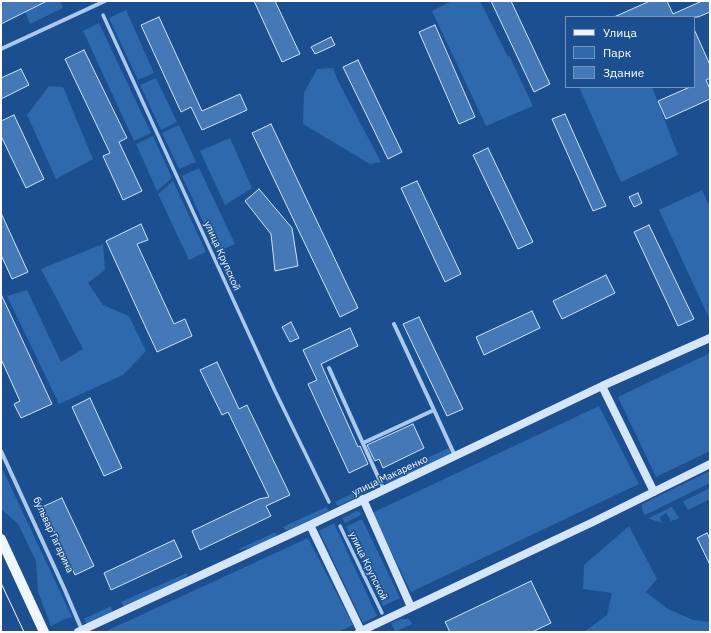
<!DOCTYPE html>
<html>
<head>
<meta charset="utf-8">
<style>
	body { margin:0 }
	#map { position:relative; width:711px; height:633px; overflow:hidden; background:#1b4f8f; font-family:"IBM Plex Sans",sans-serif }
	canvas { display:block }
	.frame { position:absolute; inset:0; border:2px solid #fff; pointer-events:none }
	.legend { position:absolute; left:565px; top:16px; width:130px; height:72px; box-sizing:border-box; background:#1b4f8f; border:1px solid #7695bc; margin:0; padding:5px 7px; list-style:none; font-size:12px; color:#fff }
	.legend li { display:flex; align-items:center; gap:8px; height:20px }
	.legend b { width:20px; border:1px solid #7695bc }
</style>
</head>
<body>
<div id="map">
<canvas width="711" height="633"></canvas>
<div class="frame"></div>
<ul class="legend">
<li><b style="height:5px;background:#f0f6ff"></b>Улица</li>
<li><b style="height:11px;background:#2e69ad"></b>Парк</li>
<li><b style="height:11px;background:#4478b7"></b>Здание</li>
</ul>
</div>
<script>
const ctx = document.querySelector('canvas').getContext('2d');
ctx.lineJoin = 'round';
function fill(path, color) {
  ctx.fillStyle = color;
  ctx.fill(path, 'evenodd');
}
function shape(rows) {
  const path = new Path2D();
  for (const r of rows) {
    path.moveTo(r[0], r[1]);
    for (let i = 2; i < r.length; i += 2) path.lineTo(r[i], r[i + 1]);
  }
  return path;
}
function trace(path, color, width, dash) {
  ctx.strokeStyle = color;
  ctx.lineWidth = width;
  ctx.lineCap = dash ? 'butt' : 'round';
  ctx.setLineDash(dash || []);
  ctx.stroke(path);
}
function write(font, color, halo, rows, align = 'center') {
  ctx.font = font + ' "IBM Plex Sans",sans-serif';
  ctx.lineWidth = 3;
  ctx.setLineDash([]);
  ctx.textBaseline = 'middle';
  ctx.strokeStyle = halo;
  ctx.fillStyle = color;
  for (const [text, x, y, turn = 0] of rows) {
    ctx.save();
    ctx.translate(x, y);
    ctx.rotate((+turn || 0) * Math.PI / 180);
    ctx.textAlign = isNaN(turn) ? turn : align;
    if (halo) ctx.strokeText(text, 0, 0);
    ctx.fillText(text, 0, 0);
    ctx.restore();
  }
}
const green = shape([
	[40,1,60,1,63,8,30,24,25,12,41,4],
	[452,1,480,1,508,57,509,55,533,106,486,126,432,11],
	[126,10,154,73,138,80,109,18],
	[99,23,151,133,134,141,83,31],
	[333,68,338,81,381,162,370,164,303,124,304,93,317,69],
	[156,78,177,122,161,130,140,85],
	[49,86,63,87,93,159,56,179,27,115],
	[579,87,652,87,678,155,621,182],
	[179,125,196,162,179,169,162,133],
	[153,136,172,178,157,191,136,144],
	[230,138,252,188,225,205,200,151],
	[199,168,235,244,217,252,182,176],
	[173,181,206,252,189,260,158,194],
	[702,190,710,207,710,318,709,318,659,210],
	[103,244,105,270,88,283,103,305,129,316,146,351,123,375,59,404,7,296,27,290,61,362,83,349,41,269],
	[710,353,710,451,656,477,618,397],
	[599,406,639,484,411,592,372,513],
	[449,448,450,452,450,454,445,457,390,482,386,483,382,479],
	[1,466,72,617,65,619,51,626,38,592,36,561,18,524,1,509],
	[710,471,710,483,645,515,642,510,642,504],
	[373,483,371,490,338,506,335,502],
	[710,488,710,502,708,500,688,510,683,501,672,507,679,518,671,521,666,513,660,517,662,523,650,519,649,518],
	[326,507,329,511,289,530,286,530,283,527],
	[357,511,360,512,361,515,345,523,342,518],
	[362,519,400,598,383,606,346,527],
	[334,523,377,616,363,623,319,531],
	[629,526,657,579,646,592,668,609,693,620,710,622,710,632,584,632,607,615,612,593,583,589,584,565],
	[276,532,276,536,273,538,258,546,239,550,239,549],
	[308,538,353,625,338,632,104,632],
	[187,573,188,575,171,587,127,607,123,606,121,602],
	[111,606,112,611,111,614,92,623,86,623,84,619],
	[401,619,409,619,412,624,395,632,391,623]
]);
const building = shape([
	[1,1,47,1,1,24,1,1],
	[254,1,275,1,300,54,282,62,254,1],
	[491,1,511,1,550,84,534,92,491,1],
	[650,1,667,1,673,14,702,1,710,1,710,12,698,17,614,17,650,1],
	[159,17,202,111,240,94,247,110,202,130,191,107,181,112,141,25,159,17],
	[435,25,475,117,459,124,419,32,435,25],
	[694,29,710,65,710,78,706,80,710,89,710,99,666,119,658,101,690,87,694,87,694,29],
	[331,37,335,45,315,54,311,47,331,37],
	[84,50,127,138,119,142,142,191,123,200,103,156,110,153,65,59,84,50],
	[358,60,402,152,388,159,343,67,358,60],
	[21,69,29,85,1,99,1,78,21,69],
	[565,114,606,206,593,211,552,119,565,114],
	[14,115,44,179,26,188,1,136,1,121,14,115],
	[271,124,358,308,340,317,252,133,271,124],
	[488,148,533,242,518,249,473,155,488,148],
	[417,181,461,274,445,282,401,188,417,181],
	[259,189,292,228,298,266,275,271,271,234,245,201,259,189],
	[638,193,642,203,634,207,629,197,638,193],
	[1,213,28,272,12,279,1,255,1,213],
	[141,224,148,240,137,244,174,324,185,319,192,336,157,352,106,241,141,224],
	[649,225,694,319,678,326,634,232,649,225],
	[606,275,615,293,562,319,553,301,606,275],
	[1,294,52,404,21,418,14,404,20,401,1,359,1,294],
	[532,311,540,328,484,355,476,337,532,311],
	[419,317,463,409,447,416,403,324,419,317],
	[291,322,299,338,290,342,282,327,291,322],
	[350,328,358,346,321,364,358,447,360,446,368,464,349,473,308,384,317,380,303,350,350,328],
	[217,362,239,409,247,405,290,495,266,506,271,516,200,550,192,531,259,499,269,497,228,412,222,415,200,370,217,362],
	[90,398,122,468,104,476,72,407,90,398],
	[413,424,424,448,383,468,379,459,375,461,367,445,413,424],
	[62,498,94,566,75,575,42,507,62,498],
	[707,533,710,539,710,565,697,538,707,533],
	[174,540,182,557,111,590,104,573,174,540],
	[531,581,551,623,532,632,450,632,445,622,531,581]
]);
const pedestrian = shape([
	[103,15,275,391,329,502],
	[340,526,382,613]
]);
const minor = shape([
	[1,49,105,1],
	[394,324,434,410],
	[329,368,384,490],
	[363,443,434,410,455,456],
	[1,451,64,588,82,630]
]);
const secondary = shape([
	[602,386,654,492],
	[363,499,411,607],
	[310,525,361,631],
	[78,632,310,525,602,386,710,338],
	[359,632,593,522,710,464]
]);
const primary = shape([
	[1,539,44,632]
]);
const tram = shape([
	[1,583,24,632]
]);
const streetNames = [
	["улица Крупской",222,256,66],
	["улица Макаренко",390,476,-25],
	["бульвар Гагарина",53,535,65],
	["улица Крупской",368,566,64]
];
fill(green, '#2e69ad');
fill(building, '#4478b7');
trace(building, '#cfe3fa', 1);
trace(pedestrian, '#a9c9ee', 3.5);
trace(minor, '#a9c9ee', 4);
trace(secondary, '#d6e6fa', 8);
trace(primary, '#f0f6ff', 10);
trace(tram, '#fff', 1);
write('10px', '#fff', '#1b4f8f', streetNames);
</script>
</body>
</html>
